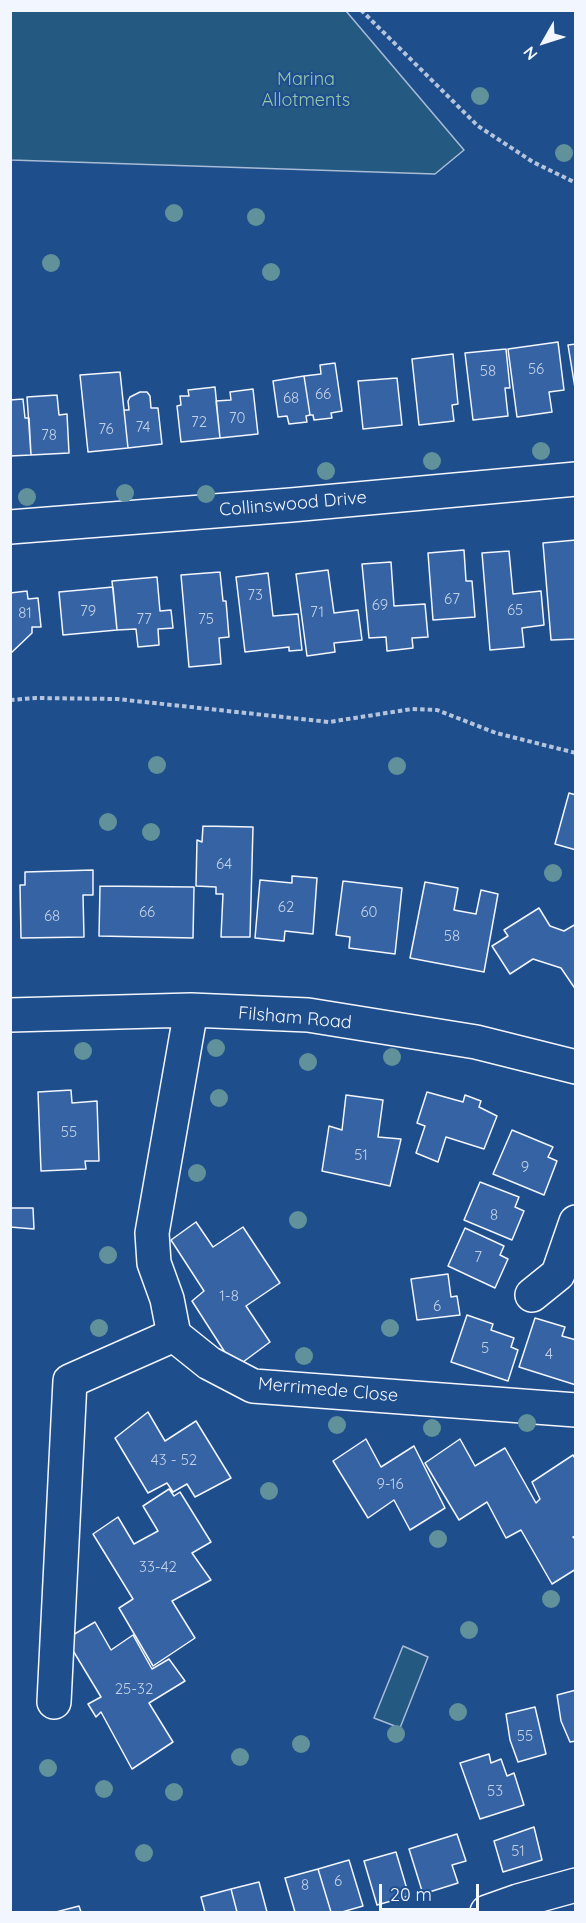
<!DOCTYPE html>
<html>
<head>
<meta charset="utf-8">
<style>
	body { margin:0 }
	#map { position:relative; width:586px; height:1923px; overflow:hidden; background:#1f4e8c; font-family:Quicksand,sans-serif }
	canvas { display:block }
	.frame { position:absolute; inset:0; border:12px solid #f2f6ff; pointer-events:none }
	.north { position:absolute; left:514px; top:12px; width:60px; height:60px; -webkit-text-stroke:4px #1f4e8c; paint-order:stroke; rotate:231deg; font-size:16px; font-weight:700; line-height:24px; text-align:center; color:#f2f6ff }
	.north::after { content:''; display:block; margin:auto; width:21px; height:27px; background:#f2f6ff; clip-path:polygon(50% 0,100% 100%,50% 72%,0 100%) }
	.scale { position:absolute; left:379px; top:1884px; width:100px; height:27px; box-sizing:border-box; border:3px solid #f2f6ff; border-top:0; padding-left:8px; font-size:18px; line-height:21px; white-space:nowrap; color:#f2f6ff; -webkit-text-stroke:4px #1f4e8c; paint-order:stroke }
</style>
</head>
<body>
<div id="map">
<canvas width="586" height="1923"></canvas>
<div class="frame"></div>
<div class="north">N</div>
<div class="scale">20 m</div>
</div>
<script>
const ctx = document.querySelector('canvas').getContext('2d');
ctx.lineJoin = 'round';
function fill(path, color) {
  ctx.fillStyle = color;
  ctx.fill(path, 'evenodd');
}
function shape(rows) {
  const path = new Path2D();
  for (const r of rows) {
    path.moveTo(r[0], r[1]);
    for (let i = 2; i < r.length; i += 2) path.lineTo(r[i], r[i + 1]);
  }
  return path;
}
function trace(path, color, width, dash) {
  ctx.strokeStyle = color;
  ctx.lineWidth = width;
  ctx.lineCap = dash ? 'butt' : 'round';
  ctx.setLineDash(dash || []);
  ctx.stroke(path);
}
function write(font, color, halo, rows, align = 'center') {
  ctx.font = font + ' Quicksand,sans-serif';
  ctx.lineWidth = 4.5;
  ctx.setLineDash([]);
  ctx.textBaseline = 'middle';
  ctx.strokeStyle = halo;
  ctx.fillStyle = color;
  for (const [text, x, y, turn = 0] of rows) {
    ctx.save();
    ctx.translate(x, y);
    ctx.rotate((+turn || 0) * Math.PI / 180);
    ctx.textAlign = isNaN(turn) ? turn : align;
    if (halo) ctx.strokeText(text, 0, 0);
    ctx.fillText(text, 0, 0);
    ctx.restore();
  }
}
const green = shape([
	[11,10,346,11,464,150,435,174,11,160,11,10],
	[403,1646,428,1657,400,1728,374,1718,403,1646]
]);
const building = shape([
	[558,342,564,390,549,392,552,412,517,417,508,349,558,342],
	[576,344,576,394,568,345,576,344],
	[506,349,510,388,505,388,508,416,473,420,465,353,506,349],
	[453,354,458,404,452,405,454,421,419,425,412,359,453,354],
	[335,363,342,411,331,413,332,418,314,420,313,415,310,415,304,376,321,374,320,365,335,363],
	[120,372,128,448,88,452,80,375,120,372],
	[304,376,310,415,306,416,307,422,289,424,287,416,278,417,273,381,304,376],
	[397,378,402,425,363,429,358,381,397,378],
	[215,387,220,438,181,442,177,406,181,405,180,396,189,396,188,390,215,387],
	[253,389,258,434,220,438,216,401,231,400,230,392,253,389],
	[140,392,147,392,150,396,151,408,158,408,162,444,128,448,124,410,129,410,128,401,130,397,140,392],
	[57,395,59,415,67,414,69,453,31,455,27,397,57,395],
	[23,399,25,418,29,418,31,455,10,456,10,400,23,399],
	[576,540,576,639,551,640,543,543,576,540],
	[464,550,466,581,472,581,475,617,433,620,428,553,464,550],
	[509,551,513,594,541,591,544,625,522,628,524,647,490,650,482,553,509,551],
	[391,562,394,606,425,604,428,637,412,638,413,648,387,651,386,637,369,638,362,564,391,562],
	[328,570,334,613,358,610,362,640,334,643,335,652,307,656,296,574,328,570],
	[220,572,223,601,226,601,229,637,219,638,221,664,189,667,181,575,220,572],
	[268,573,273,616,298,614,302,650,289,651,289,647,245,652,236,577,268,573],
	[157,577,160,611,171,610,173,628,158,629,159,645,138,647,136,629,117,630,112,581,157,577],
	[113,587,117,630,63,635,59,592,113,587],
	[27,591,28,599,38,598,41,627,32,627,32,633,10,654,10,593,27,591],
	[569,793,576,795,576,850,555,844,569,793],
	[203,826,253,827,250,937,221,937,223,894,216,894,216,887,196,886,197,840,202,842,203,826],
	[93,870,93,895,83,895,84,937,21,938,20,885,25,885,25,872,93,870],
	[292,876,317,878,313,934,285,931,284,941,255,938,260,880,292,883,292,876],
	[343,881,402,888,395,954,349,948,350,937,336,935,343,881],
	[425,882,458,888,454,910,476,914,481,890,498,894,484,972,410,958,425,882],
	[100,886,194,887,193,938,99,936,100,886],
	[539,908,550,926,564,931,576,924,576,990,561,968,533,959,510,974,492,946,508,936,504,930,539,908],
	[71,1090,72,1103,97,1101,99,1161,85,1161,86,1169,41,1171,38,1092,71,1090],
	[427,1092,463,1102,465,1095,481,1101,479,1107,497,1116,484,1149,446,1137,438,1162,416,1153,425,1126,417,1123,427,1092],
	[346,1095,383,1100,378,1137,401,1139,390,1186,322,1171,329,1126,342,1130,346,1095],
	[512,1130,553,1147,548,1157,557,1161,544,1195,493,1174,512,1130],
	[480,1182,519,1197,515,1207,524,1211,512,1240,464,1220,480,1182],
	[10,1208,33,1208,34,1229,10,1227,10,1208],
	[196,1222,213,1247,243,1227,280,1283,246,1306,270,1342,235,1368,192,1301,204,1291,171,1240,196,1222],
	[465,1228,504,1246,500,1255,508,1259,495,1288,448,1266,465,1228],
	[448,1274,451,1297,457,1296,460,1315,417,1320,411,1279,448,1274],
	[467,1315,493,1324,491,1330,514,1338,511,1347,518,1350,508,1381,451,1362,467,1315],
	[535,1318,565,1327,562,1336,576,1340,576,1385,519,1367,535,1318],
	[148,1412,165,1441,196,1421,231,1478,195,1497,187,1484,173,1492,167,1483,148,1493,115,1438,148,1412],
	[366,1439,381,1467,414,1446,445,1508,410,1530,394,1500,368,1518,333,1461,366,1439],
	[460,1439,475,1466,505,1448,536,1503,540,1499,532,1482,573,1455,576,1460,576,1536,573,1537,576,1540,576,1569,552,1584,521,1530,506,1538,487,1502,459,1520,425,1463,460,1439],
	[169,1489,174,1496,180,1492,211,1542,192,1553,211,1580,172,1601,195,1638,153,1666,119,1608,133,1599,93,1534,118,1517,134,1544,158,1531,143,1506,169,1489],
	[95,1622,111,1650,133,1635,152,1669,169,1659,185,1681,149,1703,173,1742,132,1769,101,1712,96,1717,88,1704,101,1697,66,1639,95,1622],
	[576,1690,576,1741,570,1742,561,1721,557,1695,576,1690],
	[535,1707,546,1754,518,1762,510,1740,506,1714,535,1707],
	[489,1754,491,1763,501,1759,507,1776,514,1773,524,1805,480,1819,460,1763,489,1754],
	[534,1827,542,1860,503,1872,494,1841,534,1827],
	[457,1834,466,1861,452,1865,458,1883,423,1894,409,1849,457,1834],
	[396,1852,409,1896,377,1905,364,1861,396,1852],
	[349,1860,363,1906,342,1912,331,1912,318,1869,349,1860],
	[318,1869,331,1912,295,1912,285,1878,318,1869],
	[259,1882,267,1912,237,1912,231,1889,259,1882],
	[231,1889,237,1912,205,1912,201,1897,231,1889],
	[79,1906,81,1912,56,1912,79,1906]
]);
const path = shape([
	[361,10,478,126,533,162,576,183],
	[10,700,36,698,117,699,329,722,412,709,437,710,496,733,576,753]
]);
const minor = shape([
	[10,527,291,505,576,479],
	[191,1010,152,1233,154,1263,167,1299,174,1335,209,1363,253,1386,576,1410],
	[10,1015,191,1010,308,1015,476,1042,576,1067],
	[532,1295,558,1274,576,1222],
	[54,1702,70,1381,174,1335],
	[487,1912,518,1901,576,1885]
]);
const trees = [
	[480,96],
	[564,153],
	[174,213],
	[256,217],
	[51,263],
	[271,272],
	[541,451],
	[432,461],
	[326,471],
	[125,493],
	[206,494],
	[27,497],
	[157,765],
	[397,766],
	[108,822],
	[151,832],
	[553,873],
	[216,1048],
	[83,1051],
	[392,1057],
	[308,1062],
	[219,1098],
	[197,1173],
	[298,1220],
	[108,1255],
	[99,1328],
	[390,1328],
	[304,1356],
	[527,1423],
	[337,1425],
	[432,1428],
	[269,1491],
	[438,1539],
	[551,1599],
	[469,1630],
	[458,1712],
	[396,1734],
	[301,1744],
	[240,1757],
	[48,1768],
	[104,1789],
	[174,1792],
	[144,1853]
];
const numberNames = [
	["56",536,369],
	["58",488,371],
	["66",323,394],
	["68",291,398],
	["70",237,418],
	["72",199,422],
	["74",143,427],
	["76",106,429],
	["78",49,435],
	["73",255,595],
	["67",452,599],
	["69",380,605],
	["65",515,610],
	["79",88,611],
	["71",317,612],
	["81",25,613],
	["77",144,619],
	["75",206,619],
	["64",224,864],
	["62",286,907],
	["66",147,912],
	["60",369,912],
	["68",52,916],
	["58",452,936],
	["55",69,1132],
	["51",361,1155],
	["9",525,1167],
	["8",494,1215],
	["7",478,1257],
	["1-8",229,1296],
	["6",437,1306],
	["5",485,1348],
	["4",549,1354],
	["43 - 52",174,1460],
	["9-16",390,1484],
	["33-42",158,1567],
	["25-32",134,1689],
	["55",525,1736],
	["53",495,1791],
	["51",518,1851],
	["6",338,1881],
	["8",305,1885]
];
const parkNames = [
	["Marina",306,80],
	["Allotments",306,101]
];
const streetNames = [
	["Collinswood Drive",293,504,-5],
	["Filsham Road",295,1018,5],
	["Merrimede Close",328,1390,5]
];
fill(green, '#245a82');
trace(green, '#a8bbd7', 1.5);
fill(building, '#3563a3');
trace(building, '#f2f6ff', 1.5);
trace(minor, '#f2f6ff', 36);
trace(path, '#b3c4dc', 4, [4.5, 3]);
trace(minor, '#1f4e8c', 33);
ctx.fillStyle = '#61919a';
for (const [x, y] of trees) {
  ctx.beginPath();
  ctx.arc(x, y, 9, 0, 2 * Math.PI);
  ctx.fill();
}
write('15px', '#c3d1e8', null, numberNames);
write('18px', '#97c8a6', '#1f4e8c', parkNames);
write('18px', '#f2f6ff', '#1f4e8c', streetNames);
</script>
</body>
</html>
